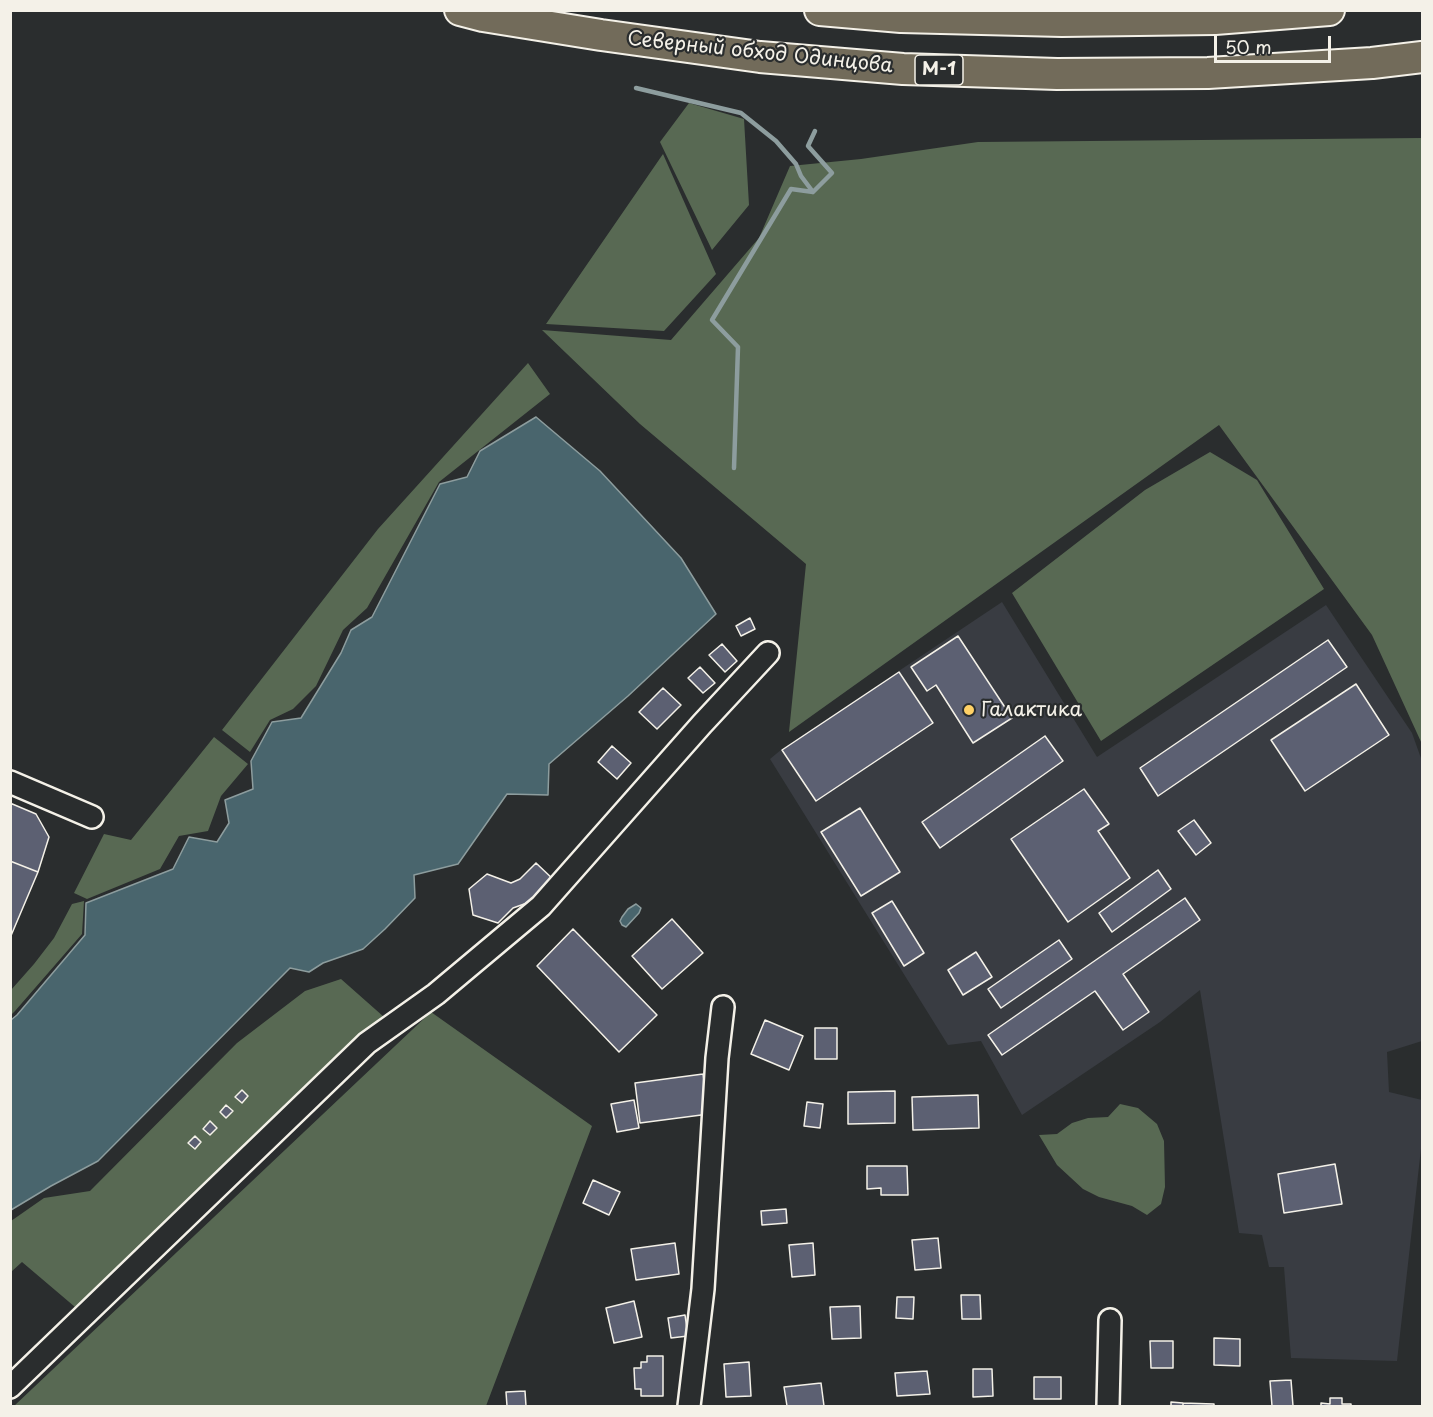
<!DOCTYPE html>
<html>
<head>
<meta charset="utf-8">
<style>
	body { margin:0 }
	#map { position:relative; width:1433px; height:1417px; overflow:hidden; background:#2a2d2e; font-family:"Playpen Sans",sans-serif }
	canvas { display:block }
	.frame { position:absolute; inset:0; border:12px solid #f4f1e8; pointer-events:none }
	.scale { position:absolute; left:1214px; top:36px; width:117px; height:27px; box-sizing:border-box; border:3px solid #f4f1e8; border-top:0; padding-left:8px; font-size:18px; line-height:21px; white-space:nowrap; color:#f4f1e8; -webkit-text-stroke:4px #2a2d2e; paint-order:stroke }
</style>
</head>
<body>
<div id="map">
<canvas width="1433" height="1417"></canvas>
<div class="frame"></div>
<div class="scale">50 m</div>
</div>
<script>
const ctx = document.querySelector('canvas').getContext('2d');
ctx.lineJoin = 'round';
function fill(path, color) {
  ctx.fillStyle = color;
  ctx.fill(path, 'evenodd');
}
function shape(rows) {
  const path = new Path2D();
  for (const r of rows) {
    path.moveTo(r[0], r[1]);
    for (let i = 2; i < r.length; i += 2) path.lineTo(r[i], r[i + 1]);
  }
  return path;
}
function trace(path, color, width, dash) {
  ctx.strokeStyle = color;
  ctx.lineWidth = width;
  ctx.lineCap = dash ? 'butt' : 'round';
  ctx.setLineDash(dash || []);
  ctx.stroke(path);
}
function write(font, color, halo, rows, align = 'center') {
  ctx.font = font + ' "Playpen Sans",sans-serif';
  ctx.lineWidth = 4.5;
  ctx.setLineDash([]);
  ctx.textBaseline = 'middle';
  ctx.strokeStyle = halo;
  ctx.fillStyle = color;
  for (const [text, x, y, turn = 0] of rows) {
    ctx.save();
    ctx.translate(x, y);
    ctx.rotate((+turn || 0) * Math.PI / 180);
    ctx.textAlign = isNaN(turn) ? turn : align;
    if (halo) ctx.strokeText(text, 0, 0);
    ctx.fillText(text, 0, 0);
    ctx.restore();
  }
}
const built = shape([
	[1002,602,1097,757,1326,605,1412,733,1422,761,1422,1041,1387,1052,1389,1092,1422,1100,1422,1140,1397,1361,1291,1358,1284,1267,1269,1267,1262,1235,1239,1233,1200,990,1160,1022,1022,1115,981,1041,948,1045,770,759,782,749]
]);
const green = shape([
	[689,103,744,119,749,205,712,250,660,142],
	[1422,138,1422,744,1372,635,1219,425,789,732,806,564,640,424,542,330,671,340,759,238,790,166,861,159,978,142],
	[663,154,716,274,664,331,546,324],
	[528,363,550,394,439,482,367,608,343,630,316,686,293,709,270,720,250,752,222,730,378,529],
	[1210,452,1257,480,1324,589,1101,741,1012,593,1145,490],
	[214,737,248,764,221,796,208,831,179,836,160,869,87,899,74,893,104,834,131,840],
	[84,901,82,934,15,1011,11,1015,11,990,34,964,54,938,72,904],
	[341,979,384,1017,75,1307,22,1262,11,1272,11,1221,44,1198,90,1191,237,1043,305,991],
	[431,1012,592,1126,486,1406,14,1406],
	[1120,1104,1138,1108,1157,1124,1164,1141,1165,1187,1161,1204,1147,1215,1132,1206,1099,1197,1083,1189,1057,1165,1039,1135,1057,1134,1072,1123,1088,1118,1108,1117]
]);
const water = shape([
	[536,417,600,471,681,558,716,614,628,696,549,764,548,795,507,794,458,864,414,875,415,898,385,929,363,949,323,963,309,972,290,968,98,1161,51,1186,11,1210,11,1020,17,1015,85,935,86,903,173,869,189,837,217,842,229,823,225,800,253,789,251,761,272,722,301,718,341,653,351,630,372,617,440,484,467,477,480,451,536,417],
	[636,904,641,908,639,913,626,927,622,925,620,921,622,917,628,909,636,904]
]);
const stream = shape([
	[636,88,741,113,776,141,796,164,801,176,813,192],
	[734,468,738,347,712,320,791,189,813,192,832,173,808,146,815,131]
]);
const building = shape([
	[750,618,755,629,741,636,736,626,750,618],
	[958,636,1012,718,973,743,936,685,927,691,911,667,958,636],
	[1328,640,1347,667,1158,796,1140,768,1328,640],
	[722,644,737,661,725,672,709,655,722,644],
	[700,667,715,683,703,693,688,678,700,667],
	[899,672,933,723,816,801,782,750,899,672],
	[1356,684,1389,735,1305,791,1271,740,1356,684],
	[663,688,681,705,657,729,639,712,663,688],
	[1045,736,1063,761,940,848,922,822,1045,736],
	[612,746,631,763,617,779,598,762,612,746],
	[1084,789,1109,824,1098,831,1130,878,1068,922,1011,839,1084,789],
	[10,803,36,814,49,837,38,872,10,861,10,803],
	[860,808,900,872,861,896,821,832,860,808],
	[1194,820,1211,843,1196,855,1178,831,1194,820],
	[10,861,38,872,10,938,10,861],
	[536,863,555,881,527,903,513,908,498,923,473,915,469,889,487,874,511,883,520,879,536,863],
	[1158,870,1171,889,1112,932,1099,913,1158,870],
	[1185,898,1200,920,1123,974,1149,1012,1123,1030,1095,991,1002,1055,988,1035,1185,898],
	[892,901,924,953,904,966,872,913,892,901],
	[672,919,703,953,662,989,632,956,672,919],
	[573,929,657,1015,619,1052,537,966,573,929],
	[1059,940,1072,959,1001,1008,988,989,1059,940],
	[976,952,992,977,963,995,948,970,976,952],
	[765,1020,803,1036,789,1070,751,1054,765,1020],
	[815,1028,837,1028,837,1059,815,1059,815,1028],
	[703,1074,709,1114,640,1123,635,1083,703,1074],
	[242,1090,248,1096,242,1103,235,1097,242,1090],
	[895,1091,895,1123,848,1124,848,1092,895,1091],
	[978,1095,979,1128,913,1130,912,1097,978,1095],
	[634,1100,639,1128,617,1132,611,1104,634,1100],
	[807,1102,823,1104,820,1128,804,1126,807,1102],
	[226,1105,233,1111,226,1118,220,1112,226,1105],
	[210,1121,217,1128,210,1135,203,1129,210,1121],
	[195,1136,201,1142,195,1149,188,1143,195,1136],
	[1335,1164,1342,1204,1284,1213,1278,1174,1335,1164],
	[867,1166,907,1166,908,1195,881,1195,881,1188,867,1189,867,1166],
	[593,1180,620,1192,609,1215,583,1203,593,1180],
	[786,1209,787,1223,762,1225,761,1211,786,1209],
	[938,1238,941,1268,915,1270,912,1240,938,1238],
	[675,1243,679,1274,636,1280,631,1249,675,1243],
	[813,1243,815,1275,792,1277,789,1245,813,1243],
	[961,1295,980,1295,981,1319,962,1319,961,1295],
	[897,1297,914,1297,913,1319,896,1318,897,1297],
	[634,1301,642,1337,614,1343,606,1308,634,1301],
	[860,1306,861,1338,832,1339,830,1307,860,1306],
	[685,1315,688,1336,671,1338,668,1318,685,1315],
	[1214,1338,1240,1339,1240,1366,1214,1365,1214,1338],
	[1150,1341,1173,1341,1173,1368,1151,1368,1150,1341],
	[647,1356,663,1356,663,1396,641,1396,641,1389,635,1389,634,1368,641,1368,641,1362,647,1362,647,1356],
	[749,1362,751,1396,726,1397,724,1364,749,1362],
	[973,1369,992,1369,993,1396,973,1397,973,1369],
	[927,1371,930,1394,897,1396,895,1373,927,1371],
	[1034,1377,1061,1377,1061,1399,1034,1399,1034,1377],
	[1291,1380,1293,1406,1272,1406,1270,1381,1291,1380],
	[821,1383,824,1406,787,1406,784,1387,821,1383],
	[525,1391,526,1406,507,1406,506,1392,525,1391],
	[1330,1398,1342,1398,1342,1404,1351,1404,1351,1406,1321,1406,1321,1403,1330,1404,1330,1398],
	[1171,1402,1183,1403,1183,1406,1171,1406,1171,1402],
	[1183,1403,1214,1404,1214,1406,1183,1406,1183,1403]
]);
const minor = shape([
	[10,782,92,817],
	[10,1387,367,1043,436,994,541,906,702,724,768,653],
	[689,1406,703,1289,717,1058,723,1007],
	[1108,1406,1110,1320]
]);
const highway = shape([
	[460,10,483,16,601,35,760,57,903,69,1057,74,1208,73,1372,63,1422,57],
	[820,10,901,17,1062,21,1215,19,1329,10]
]);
const markers = [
	[969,710,6,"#ffd166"]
];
const shields = [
	[939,70,48]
];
const shieldNames = [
	["М-1",939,70]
];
const streetNames = [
	["Северный обход Одинцова",760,53,6]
];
const poiNames = [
	["Галактика",981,710]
];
fill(built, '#393c42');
fill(green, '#586953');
fill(water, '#49656d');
trace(water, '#8d9d9e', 1.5);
trace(stream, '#8d9d9e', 4.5);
fill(building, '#5c6072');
trace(building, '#f4f1e8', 1.5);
trace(minor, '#f4f1e8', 26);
trace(highway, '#f4f1e8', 34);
trace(minor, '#2a2d2e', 21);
trace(highway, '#726b5a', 30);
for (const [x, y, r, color] of markers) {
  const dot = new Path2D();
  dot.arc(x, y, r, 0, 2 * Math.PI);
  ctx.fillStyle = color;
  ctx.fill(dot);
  trace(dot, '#2a2d2e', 2);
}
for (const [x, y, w] of shields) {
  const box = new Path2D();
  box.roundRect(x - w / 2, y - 15, w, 30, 4.5);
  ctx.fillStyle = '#2a2d2e';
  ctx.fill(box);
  trace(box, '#f4f1e8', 1.5);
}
write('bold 18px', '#f4f1e8', null, shieldNames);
write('20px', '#f4f1e8', '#2a2d2e', streetNames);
write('20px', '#f4f1e8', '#2a2d2e', poiNames, 'left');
</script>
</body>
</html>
